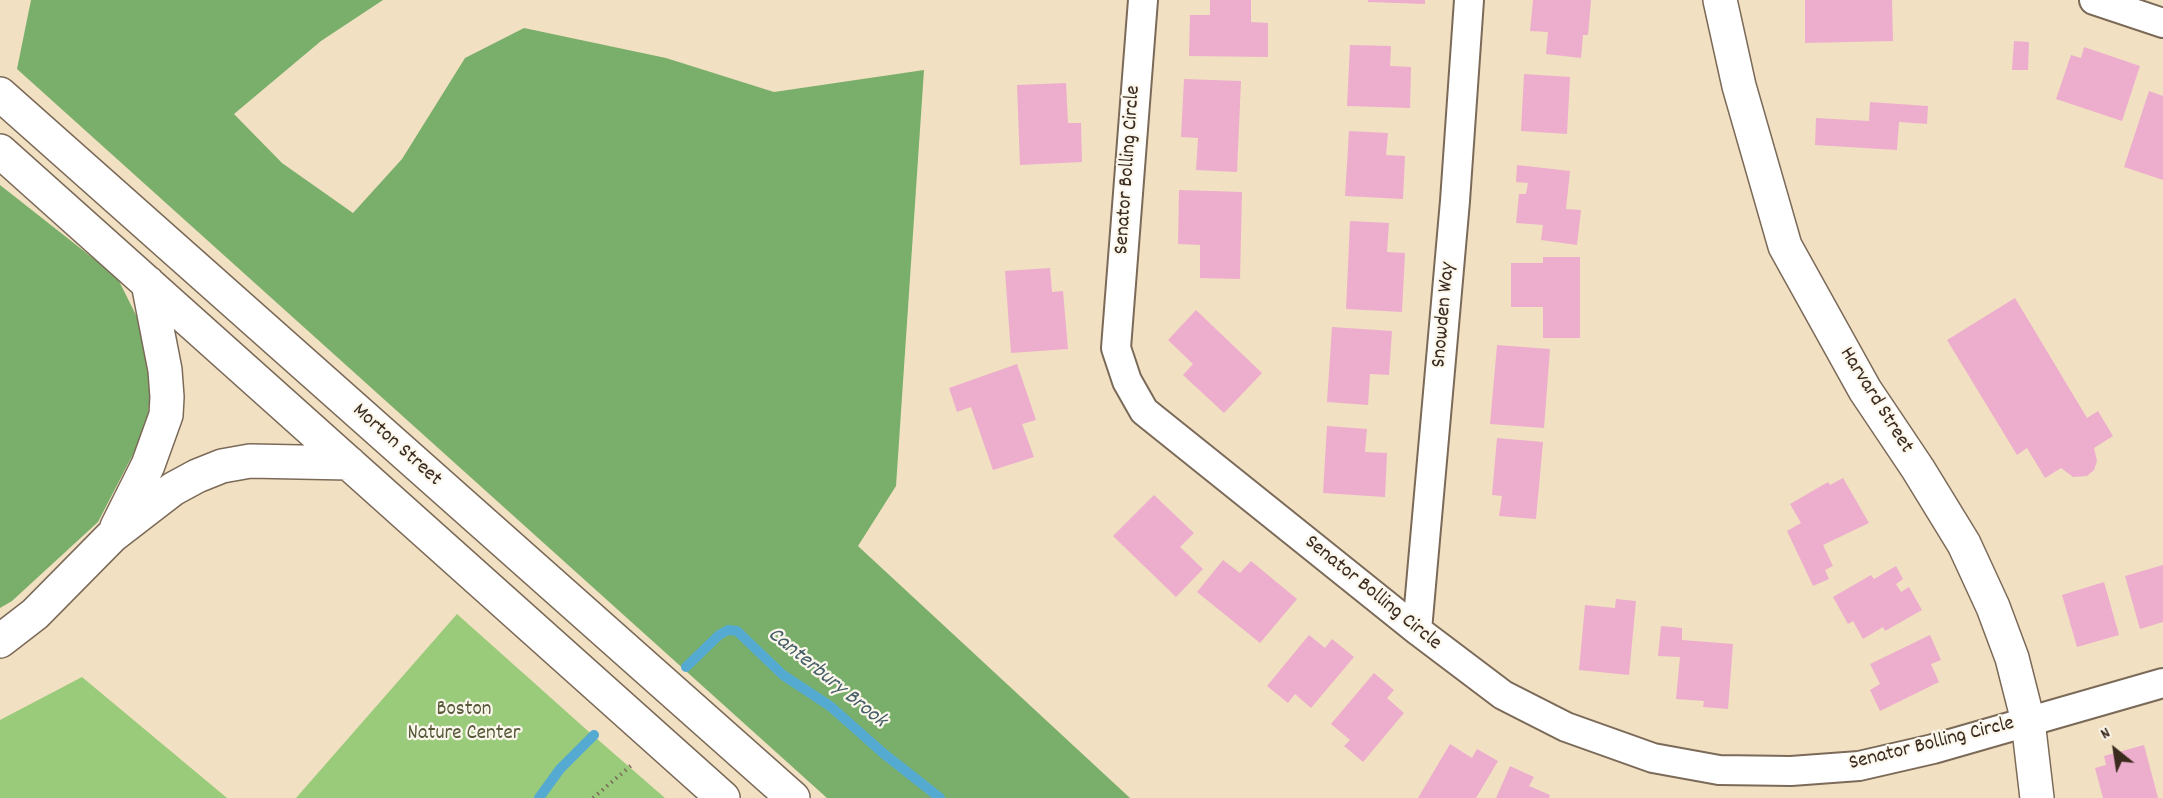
<!DOCTYPE html>
<html>
<head>
<meta charset="utf-8">
<style>
	body { margin:0 }
	#map { position:relative; width:2163px; height:798px; overflow:hidden; background:#f2e0c3; font-family:Dekko,sans-serif }
	canvas { display:block }
	.north { position:absolute; left:2085px; top:720px; width:60px; height:60px; -webkit-text-stroke:4px #fbf7ec; paint-order:stroke; rotate:330deg; font-size:16px; font-weight:700; line-height:24px; text-align:center; color:#3b2a1e }
	.north::after { content:''; display:block; margin:auto; width:21px; height:27px; background:#3b2a1e; clip-path:polygon(50% 0,100% 100%,50% 72%,0 100%) }
</style>
</head>
<body>
<div id="map">
<canvas width="2163" height="798"></canvas>
<div class="north">N</div>
</div>
<script>
const ctx = document.querySelector('canvas').getContext('2d');
ctx.lineJoin = 'round';
function fill(path, color) {
  ctx.fillStyle = color;
  ctx.fill(path, 'evenodd');
}
function shape(rows) {
  const path = new Path2D();
  for (const r of rows) {
    path.moveTo(r[0], r[1]);
    for (let i = 2; i < r.length; i += 2) path.lineTo(r[i], r[i + 1]);
  }
  return path;
}
function trace(path, color, width, dash) {
  ctx.strokeStyle = color;
  ctx.lineWidth = width;
  ctx.lineCap = dash ? 'butt' : 'round';
  ctx.setLineDash(dash || []);
  ctx.stroke(path);
}
function write(font, color, halo, rows, align = 'center') {
  ctx.font = font + ' Dekko,sans-serif';
  ctx.lineWidth = 4.5;
  ctx.setLineDash([]);
  ctx.textBaseline = 'middle';
  ctx.strokeStyle = halo;
  ctx.fillStyle = color;
  for (const [text, x, y, turn = 0] of rows) {
    ctx.save();
    ctx.translate(x, y);
    ctx.rotate((+turn || 0) * Math.PI / 180);
    ctx.textAlign = isNaN(turn) ? turn : align;
    if (halo) ctx.strokeText(text, 0, 0);
    ctx.fillText(text, 0, 0);
    ctx.restore();
  }
}
const green = shape([
	[457,614,588,731,665,798,296,798],
	[82,677,227,798,0,798,0,720]
]);
const forest = shape([
	[31,0,383,0,321,41,234,114,282,163,353,213,402,159,465,58,524,28,666,58,774,92,924,70,896,486,858,546,1130,798,827,798,17,69],
	[0,185,117,277,138,319,154,362,146,429,98,522,12,601,0,608]
]);
const stream = shape([
	[686,667,719,635,728,630,737,631,783,675,830,706,883,753,940,798],
	[539,798,560,769,594,735]
]);
const building = shape([
	[1210,0,1251,0,1251,22,1268,23,1268,57,1189,56,1190,15,1210,15],
	[1368,0,1425,0,1425,4,1368,2],
	[1533,0,1591,0,1588,35,1583,35,1581,58,1546,54,1548,32,1530,31],
	[1805,0,1892,0,1893,41,1805,43],
	[2014,41,2029,42,2028,70,2012,70],
	[1350,45,1391,46,1390,66,1411,67,1410,108,1347,106],
	[2084,47,2140,66,2122,121,2056,99,2071,55,2081,58],
	[1524,74,1570,77,1567,134,1521,131],
	[1184,79,1241,81,1237,172,1196,170,1198,138,1181,137],
	[1066,83,1068,123,1081,123,1082,162,1020,165,1017,85],
	[2149,91,2163,96,2163,180,2124,167],
	[1870,102,1928,106,1927,124,1899,122,1897,150,1815,145,1816,118,1869,121],
	[1349,131,1388,133,1386,155,1405,156,1403,199,1345,196],
	[1517,165,1570,171,1566,209,1581,210,1577,245,1541,240,1543,225,1516,223,1519,194,1526,194,1528,183,1516,182],
	[1179,190,1242,192,1240,279,1200,278,1200,245,1178,244],
	[1350,221,1389,223,1387,252,1405,253,1402,312,1346,309],
	[1543,257,1580,257,1580,338,1543,338,1543,307,1511,307,1511,263,1543,263],
	[1050,268,1052,292,1063,291,1068,349,1011,353,1005,271],
	[2015,298,2087,418,2098,411,2113,436,2094,448,2097,461,2094,470,2087,476,2073,477,2061,468,2045,478,2027,448,2017,455,1947,340],
	[1196,310,1262,373,1224,413,1183,375,1193,364,1168,340],
	[1332,327,1392,331,1389,375,1370,374,1368,405,1327,402],
	[1497,345,1550,349,1544,428,1490,424],
	[1017,364,1036,420,1022,424,1034,457,993,470,971,407,957,412,949,388],
	[1327,426,1367,429,1365,452,1387,453,1385,497,1323,493],
	[1497,438,1543,442,1536,519,1499,516,1502,496,1492,495],
	[1843,478,1869,523,1823,545,1833,566,1825,570,1829,579,1813,586,1787,531,1801,523,1790,504,1828,482,1830,485],
	[1154,495,1194,533,1180,547,1203,569,1176,597,1113,536],
	[1223,560,1240,573,1251,561,1297,599,1260,643,1197,592],
	[2163,565,2163,622,2140,629,2125,576],
	[1896,566,1903,579,1896,584,1901,592,1909,587,1922,610,1885,631,1883,627,1863,639,1853,621,1848,624,1833,597,1871,575,1874,579],
	[2104,582,2119,635,2077,647,2062,595],
	[1616,599,1636,601,1629,675,1579,670,1585,605,1615,608],
	[1661,626,1682,628,1682,640,1733,644,1728,709,1703,707,1704,701,1676,699,1680,657,1658,656],
	[1309,635,1325,648,1332,639,1354,657,1311,708,1295,694,1288,703,1267,686],
	[1930,635,1941,660,1931,664,1939,682,1880,711,1870,690,1880,684,1870,664],
	[1374,673,1394,690,1387,698,1404,713,1363,762,1344,746,1350,740,1331,724],
	[1450,744,1472,758,1477,749,1498,761,1476,798,1418,798],
	[2144,745,2158,798,2103,798,2095,768,2106,765,2104,756],
	[1510,766,1534,777,1529,786,1550,795,1549,798,1496,798]
]);
const path = shape([
	[593,798,634,763]
]);
const street = shape([
	[1143,0,1116,348,1127,381,1144,411,1417,630,1503,695,1566,727,1653,758,1719,770,1791,771,1859,766,1933,749,2163,683],
	[2094,0,2163,23],
	[1417,630,1455,201,1469,0]
]);
const secondary = shape([
	[1720,0,1739,86,1785,246,1865,390,1918,469,1964,544,1993,607,2012,658,2028,721,2037,798]
]);
const highway = shape([
	[0,94,793,798],
	[0,151,723,798],
	[117,527,148,465,166,415,167,397,165,370,148,283],
	[0,641,35,614,112,536,173,489,197,476,222,466,250,461,349,463]
]);
const streetNames = [
	["Senator Bolling Circle",1129,170,-86],
	["Snowden Way",1445,315,-85],
	["Harvard Street",1875,401,58],
	["Morton Street",396,446,42],
	["Senator Bolling Circle",1372,594,39],
	["Senator Bolling Circle",1932,745,-14]
];
const parkNames = [
	["Boston",464,711],
	["Nature Center",464,735]
];
const waterNames = [
	["Canterbury Brook",826,679,39]
];
fill(green, '#99cb7b');
fill(forest, '#7aaf6b');
trace(stream, '#55aad1', 10);
fill(building, '#ecaecc');
trace(street, '#7b6a58', 32);
trace(secondary, '#7b6a58', 36);
trace(highway, '#7b6a58', 36);
trace(path, '#7b6a58', 4, [1.5, 4.5]);
trace(street, '#fff', 28);
trace(secondary, '#fff', 33);
trace(highway, '#fff', 33);
write('21px', '#3b2a1e', '#fbf7ec', streetNames);
write('21px', '#575a3a', '#fbf7ec', parkNames);
write('italic 22px', '#455d66', '#fbf7ec', waterNames);
</script>
</body>
</html>
